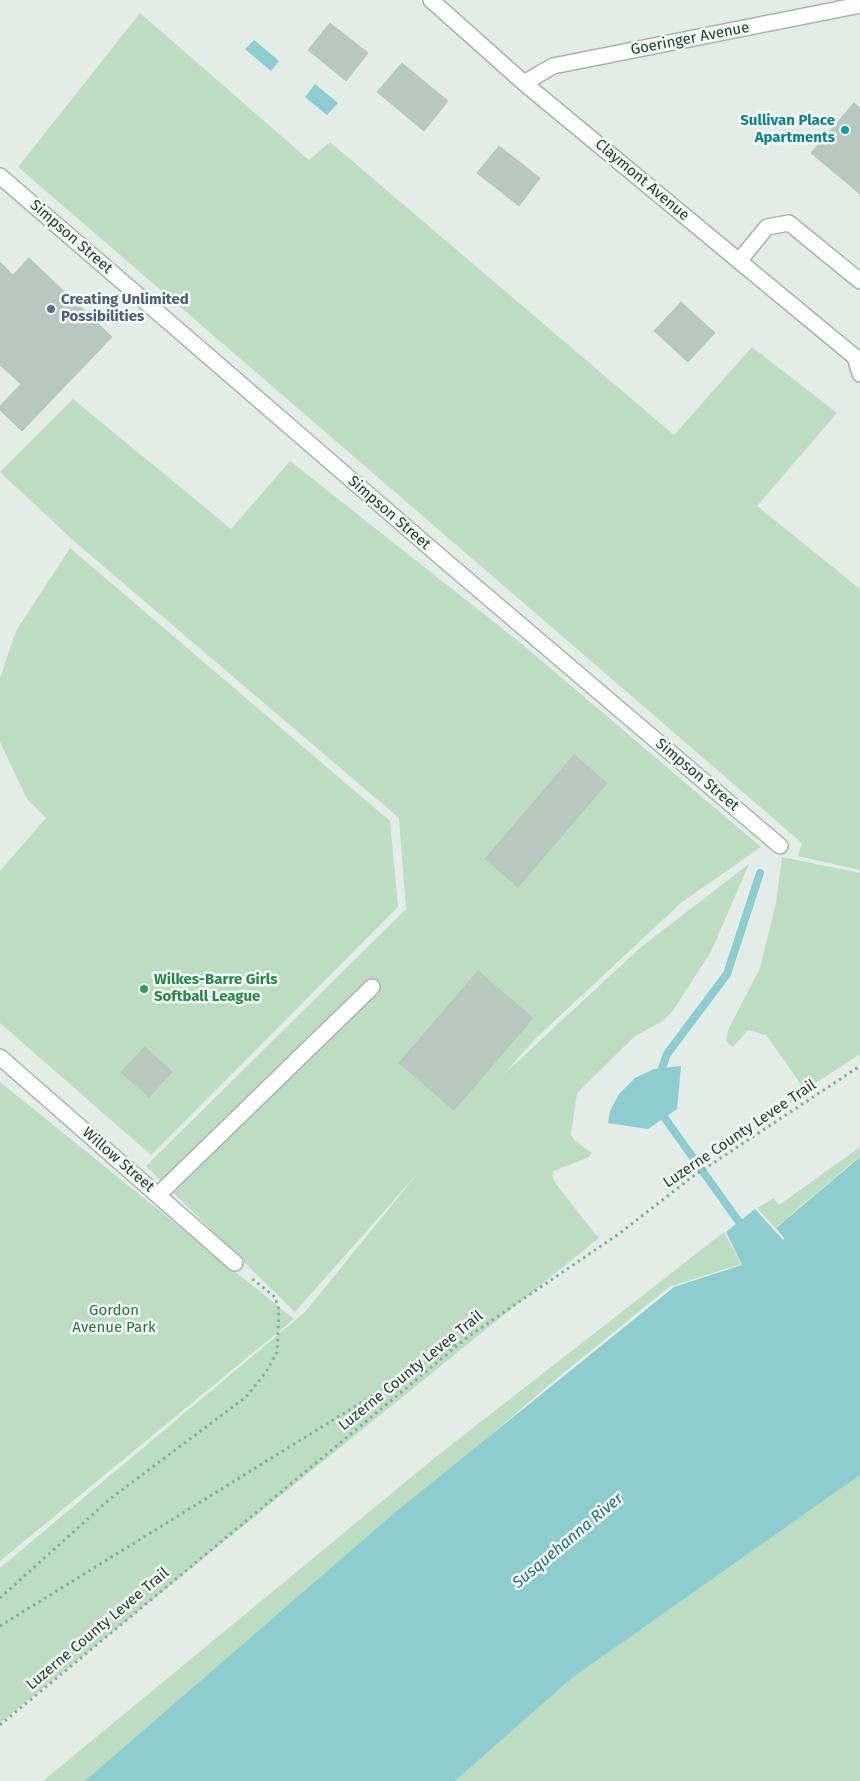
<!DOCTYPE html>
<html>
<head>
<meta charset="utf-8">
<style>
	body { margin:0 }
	canvas { display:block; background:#e3ece7 }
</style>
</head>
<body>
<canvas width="860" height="1781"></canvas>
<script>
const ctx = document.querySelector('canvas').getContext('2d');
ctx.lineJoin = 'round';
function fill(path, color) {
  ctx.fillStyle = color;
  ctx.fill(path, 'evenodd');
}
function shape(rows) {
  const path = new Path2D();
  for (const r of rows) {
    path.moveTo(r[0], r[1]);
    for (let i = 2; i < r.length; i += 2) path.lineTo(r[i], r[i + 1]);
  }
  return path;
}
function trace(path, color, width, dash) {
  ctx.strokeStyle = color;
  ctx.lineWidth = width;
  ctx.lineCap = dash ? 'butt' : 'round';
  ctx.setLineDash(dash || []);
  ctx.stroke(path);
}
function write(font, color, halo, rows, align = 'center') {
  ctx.font = font + ' "Fira Sans",sans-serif';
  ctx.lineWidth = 5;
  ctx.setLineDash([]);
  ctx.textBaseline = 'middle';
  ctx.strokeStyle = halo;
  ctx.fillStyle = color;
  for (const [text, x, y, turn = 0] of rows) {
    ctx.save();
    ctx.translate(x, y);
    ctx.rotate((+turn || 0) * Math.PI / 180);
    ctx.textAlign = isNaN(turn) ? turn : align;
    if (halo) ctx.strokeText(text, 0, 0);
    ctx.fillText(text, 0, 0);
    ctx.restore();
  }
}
const green = shape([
	[140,13,309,160,330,142,674,435,752,347,837,413,757,506,860,589,860,870,798,856,802,843,18,167],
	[73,399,231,529,290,461,523,645,761,847,682,902,535,1039,503,1075,641,947,749,864,711,952,672,1012,661,1022,635,1036,577,1093,571,1134,574,1140,592,1153,589,1157,554,1171,552,1175,556,1184,596,1235,600,1237,0,1723,0,1568,305,1312,418,1173,295,1312,146,1166,406,909,399,818,75,542,0,472],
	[70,548,390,821,398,907,151,1155,0,1023,0,871,46,818,27,799,0,742,0,678,16,631],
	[782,857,860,873,860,1054,805,1090,766,1035,748,1030,733,1047,726,1041,728,1030,760,968,776,903],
	[0,1082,294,1319,0,1561],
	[860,1147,860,1156,775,1228,757,1208,774,1198,779,1205],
	[724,1232,741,1264,669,1287,549,1385,89,1781,43,1781,437,1456],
	[860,1475,860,1781,455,1781,572,1678]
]);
const water = shape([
	[254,40,279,61,271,71,245,49],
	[315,84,338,103,327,115,305,97],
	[681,1066,677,1109,648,1129,608,1123,610,1111,619,1094,635,1078,654,1069],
	[860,1157,860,1475,572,1678,455,1781,85,1781,392,1515,674,1287,742,1265,745,1271,726,1232,755,1209,783,1240,784,1238,776,1228]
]);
const stream = shape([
	[659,1077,667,1054,727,974,760,873],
	[659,1110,744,1229]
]);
const building = shape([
	[330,23,368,53,346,81,308,50,330,23],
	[402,63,448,101,424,131,377,92,402,63],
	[854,103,860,108,860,194,811,153,854,103],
	[499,146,540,178,519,206,477,173,499,146],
	[29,258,112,337,22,431,0,410,0,406,21,384,0,365,0,262,13,275,29,258],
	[681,302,715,333,688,362,654,331,681,302],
	[574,755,607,783,518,887,485,859,574,755],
	[478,971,533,1018,454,1110,399,1063,478,971],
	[145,1047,172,1072,149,1097,121,1072,145,1047]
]);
const path = shape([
	[0,1598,111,1498,246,1397,266,1372,277,1352,279,1310,275,1297,250,1277],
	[0,1626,459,1342],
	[0,1725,469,1336,620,1233,692,1177,860,1066]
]);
const lane = shape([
	[739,261,767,227,789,223,860,281],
	[855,357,860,374],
	[158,1195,372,987]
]);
const street = shape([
	[431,0,524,83,855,357],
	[524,83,553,66,860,5],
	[0,176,443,559,780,846],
	[0,1057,235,1263]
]);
const markers = [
	[845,130,5,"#0f9aa8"],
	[51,309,5,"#5c6f8a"],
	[144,989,5,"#2e9e5b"]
];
const streetNames = [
	["Goeringer Avenue",690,39,-11],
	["Claymont Avenue",642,180,40],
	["Simpson Street",71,237,41],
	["Simpson Street",389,513,41],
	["Simpson Street",697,775,40],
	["Luzerne County Levee Trail",740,1134,-34],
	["Willow Street",118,1160,41],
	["Luzerne County Levee Trail",411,1371,-39],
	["Luzerne County Levee Trail",98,1629,-40]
];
const cultureNames = [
	["Sullivan Place",835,121],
	["Apartments",835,138]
];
const serviceNames = [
	["Creating Unlimited",61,300],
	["Possibilities",61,317]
];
const leisureNames = [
	["Wilkes-Barre Girls",154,980],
	["Softball League",154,997]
];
const parkNames = [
	["Gordon",114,1311],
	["Avenue Park",114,1328]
];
const waterNames = [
	["Susquehanna River",568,1541,-40]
];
fill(green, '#bcddc2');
fill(water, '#8dcccf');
trace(stream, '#8dcccf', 8);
fill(building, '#b8c7c0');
trace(building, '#b5c6bd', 1);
trace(lane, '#a6b4ad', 18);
trace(street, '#a6b4ad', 18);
trace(path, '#84af9d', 3, [2.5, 4]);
trace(lane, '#fff', 15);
trace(street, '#fff', 15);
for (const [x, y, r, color] of markers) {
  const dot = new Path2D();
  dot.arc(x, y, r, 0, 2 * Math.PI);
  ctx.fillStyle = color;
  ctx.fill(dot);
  trace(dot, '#f3f9f5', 2);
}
write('15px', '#233d33', '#f3f9f5', streetNames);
write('bold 15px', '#0d838f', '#f3f9f5', cultureNames, 'right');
write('bold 15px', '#4e5e75', '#f3f9f5', serviceNames, 'left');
write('bold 15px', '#27864d', '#f3f9f5', leisureNames, 'left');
write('15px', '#2e7342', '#f3f9f5', parkNames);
write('italic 16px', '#1f7177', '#f3f9f5', waterNames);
</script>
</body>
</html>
